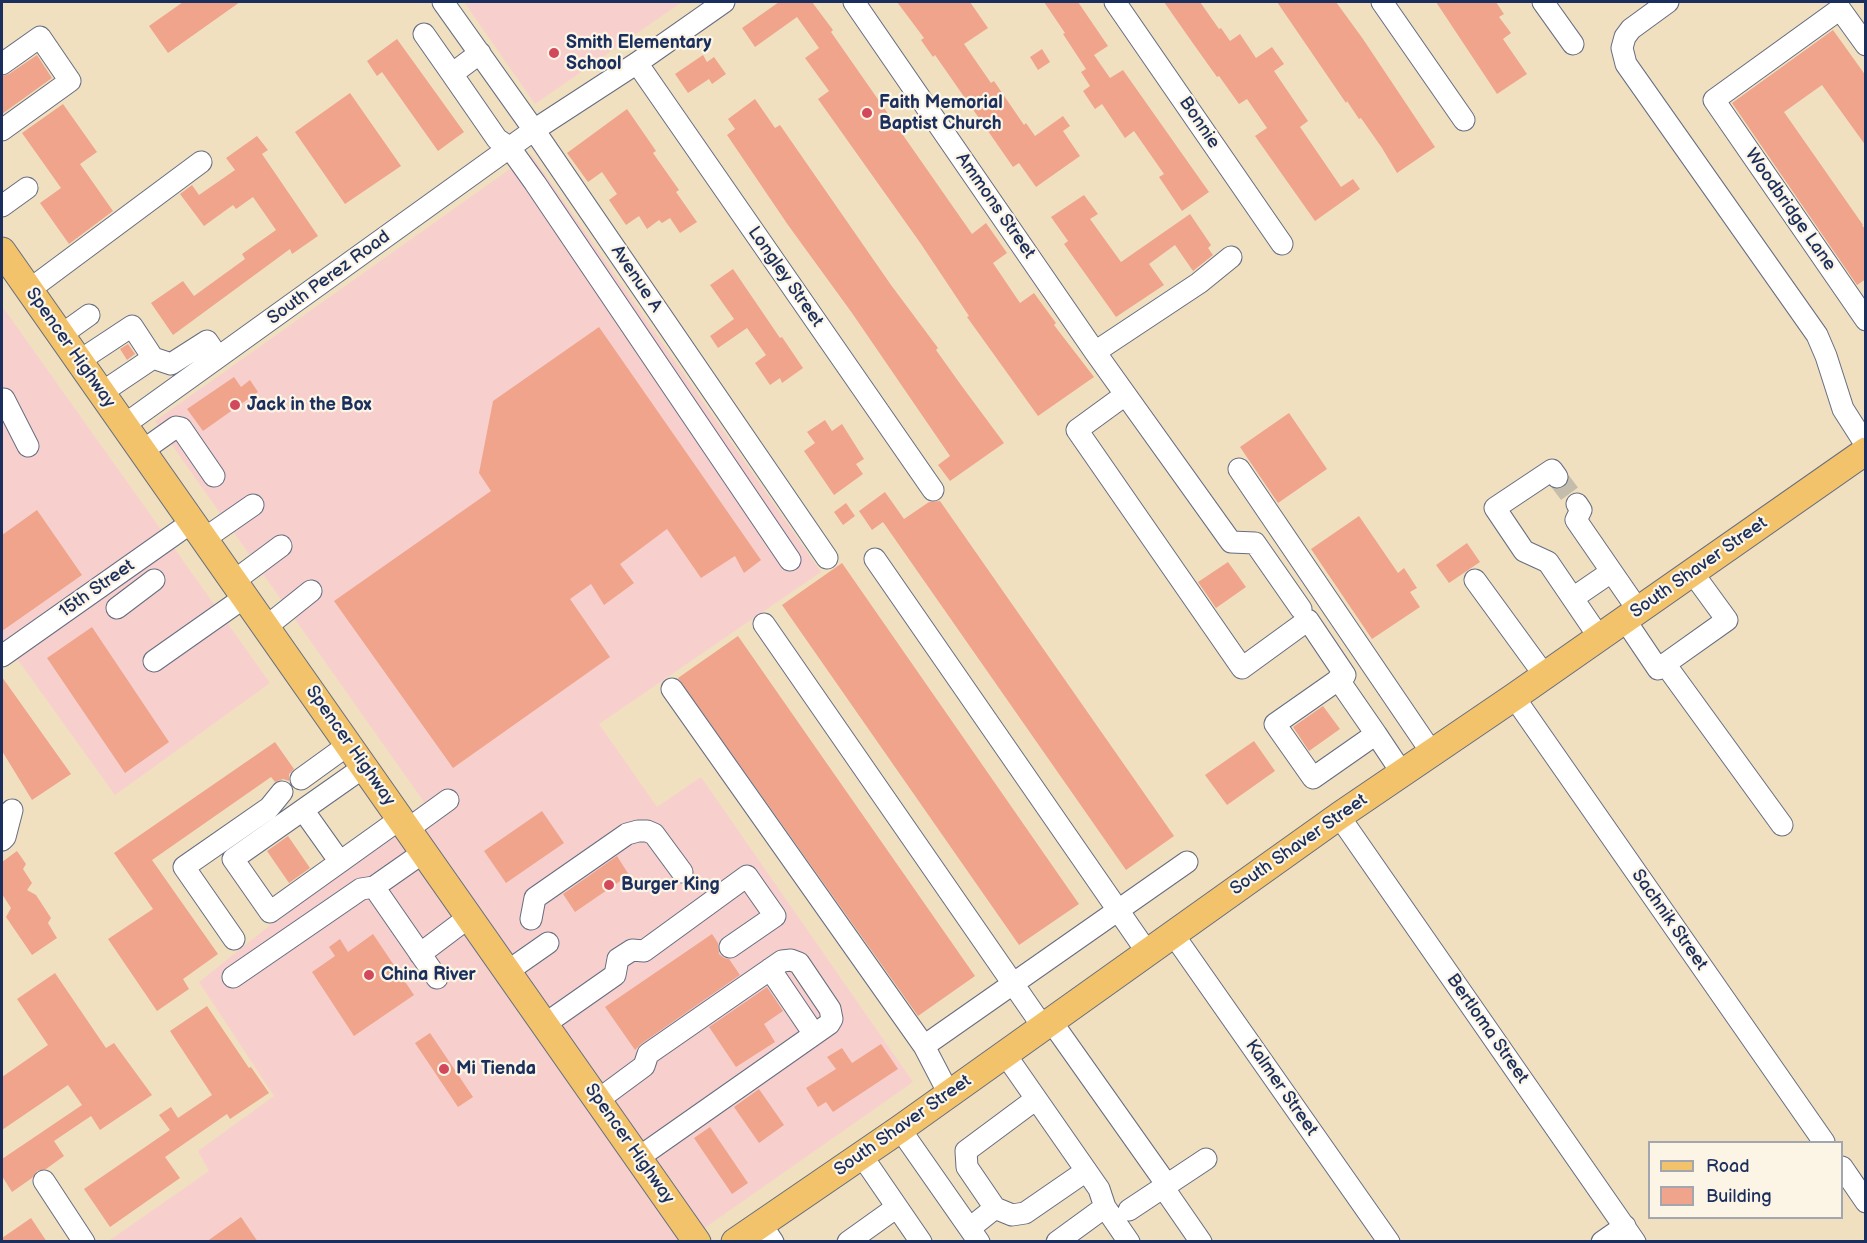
<!DOCTYPE html>
<html>
<head>
<meta charset="utf-8">
<style>
	body { margin:0 }
	#map { position:relative; width:1867px; height:1243px; overflow:hidden; background:#f0e0c0; font-family:"Balsamiq Sans",sans-serif }
	canvas { display:block }
	.frame { position:absolute; inset:0; border:3px solid #1b2f5e; pointer-events:none }
	.legend { position:absolute; left:1648px; top:1141px; width:195px; height:78px; box-sizing:border-box; background:#fcf5e5; border:2px solid #a2a6af; margin:0; padding:8px 10px; list-style:none; font-size:18px; color:#1b2f5e }
	.legend li { display:flex; align-items:center; gap:12px; height:30px }
	.legend b { width:30px; border:2px solid #a2a6af }
</style>
</head>
<body>
<div id="map">
<canvas width="1867" height="1243"></canvas>
<div class="frame"></div>
<ul class="legend">
<li><b style="height:8px;background:#f2c36a"></b>Road</li>
<li><b style="height:16px;background:#f0a48c"></b>Building</li>
</ul>
</div>
<script>
const ctx = document.querySelector('canvas').getContext('2d');
ctx.lineJoin = 'round';
function fill(path, color) {
  ctx.fillStyle = color;
  ctx.fill(path, 'evenodd');
}
function shape(rows) {
  const path = new Path2D();
  for (const r of rows) {
    path.moveTo(r[0], r[1]);
    for (let i = 2; i < r.length; i += 2) path.lineTo(r[i], r[i + 1]);
  }
  return path;
}
function trace(path, color, width, dash) {
  ctx.strokeStyle = color;
  ctx.lineWidth = width;
  ctx.lineCap = dash ? 'butt' : 'round';
  ctx.setLineDash(dash || []);
  ctx.stroke(path);
}
function write(font, color, halo, rows, align = 'center') {
  ctx.font = font + ' "Balsamiq Sans",sans-serif';
  ctx.lineWidth = 4.5;
  ctx.setLineDash([]);
  ctx.textBaseline = 'middle';
  ctx.strokeStyle = halo;
  ctx.fillStyle = color;
  for (const [text, x, y, turn = 0] of rows) {
    ctx.save();
    ctx.translate(x, y);
    ctx.rotate((+turn || 0) * Math.PI / 180);
    ctx.textAlign = isNaN(turn) ? turn : align;
    if (halo) ctx.strokeText(text, 0, 0);
    ctx.fillText(text, 0, 0);
    ctx.restore();
  }
}
const built = shape([
	[464,2,682,2,535,104],
	[531,154,821,572,599,724,657,807,701,777,913,1082,686,1241,107,1242,209,1171,198,1151,274,1096,199,982,424,802,155,421],
	[2,306,270,683,115,795,5,642,2,644]
]);
const building = shape([
	[183,2,240,2,168,53,149,26],
	[779,2,812,2,833,30,831,32,972,234,986,223,1007,253,993,263,1020,303,1034,293,1056,323,1054,325,1094,377,1038,416,967,317,969,316,921,244,818,99,829,91,805,58,819,48,797,17,755,47,742,28],
	[897,2,970,2,988,28,964,44,991,83,994,81,1024,125,1026,123,1035,136,1063,116,1070,126,1063,131,1080,156,1036,187,1019,163,1013,167,935,55,933,57,921,40,924,38],
	[1044,2,1078,2,1108,46,1094,55,1110,78,1123,70,1209,192,1182,211,1159,177,1164,174,1134,131,1125,138,1102,104,1095,109,1083,91,1090,86,1081,72,1086,69,1063,34,1065,33],
	[1164,2,1200,2,1219,29,1221,28,1230,41,1240,34,1256,58,1272,47,1284,64,1274,71,1308,121,1300,127,1341,187,1353,179,1360,189,1315,221,1255,136,1267,128,1247,99,1239,104,1219,76,1217,77,1192,42],
	[1277,2,1336,2,1363,39,1435,147,1397,173,1382,148,1361,118,1359,119,1347,101,1346,103],
	[1436,2,1496,2,1504,14,1499,17,1511,33,1503,39,1527,74,1497,94],
	[1833,30,1866,76,1866,146,1822,85,1784,112,1863,225,1862,225,1866,231,1866,279,1857,285,1732,103],
	[397,39,464,132,438,151,382,72,377,76,367,61],
	[1042,49,1050,62,1038,70,1030,57],
	[37,55,52,78,2,114,2,76,9,74],
	[703,55,707,62,714,57,726,74,712,84,709,79,688,93,675,74],
	[350,93,401,166,345,204,295,132],
	[755,99,775,128,780,125,891,285,938,348,936,350,961,385,1004,443,950,481,938,465,950,456,852,313,788,225,727,135,735,129,728,119],
	[63,104,97,152,80,164,113,211,69,244,40,203,61,188,22,133],
	[627,109,656,151,653,153,679,190,676,192,697,222,680,233,670,218,662,223,659,220,647,229,639,216,626,225,609,200,617,194,602,172,588,182,567,153],
	[257,136,268,150,262,154,318,236,292,254,290,249,173,335,151,303,183,281,194,296,245,259,242,254,276,230,253,197,236,209,233,205,204,226,180,194,192,185,199,195,235,170,226,158],
	[1084,195,1098,214,1090,219,1121,262,1190,214,1211,245,1208,248,1213,255,1193,271,1175,245,1149,264,1164,285,1116,317,1064,244,1068,241,1051,217],
	[733,269,780,338,782,337,803,368,782,383,780,378,770,385,755,363,766,355,747,328,718,348,710,336,734,319,710,285],
	[599,327,761,560,744,573,735,556,701,578,667,529,620,564,634,583,604,605,591,584,570,599,610,657,453,768,334,601,491,491,479,473,493,401],
	[128,344,135,354,127,360,120,349],
	[234,377,241,387,250,380,258,392,203,431,187,409],
	[1289,413,1327,469,1278,503,1240,447],
	[825,420,832,431,842,424,864,459,856,464,863,474,834,495,804,451,815,443,807,432],
	[885,492,904,519,929,502,940,501,1174,836,1126,870,883,522,872,530,859,511],
	[846,503,855,516,843,525,834,512],
	[37,510,82,575,2,631,2,535],
	[1359,516,1398,573,1404,568,1417,588,1410,592,1420,607,1372,639,1311,549],
	[1467,543,1480,562,1449,583,1436,565],
	[1228,562,1246,587,1216,608,1198,582],
	[842,563,1079,904,1019,945,782,605],
	[92,627,169,742,125,773,47,658],
	[738,636,975,976,918,1016,678,678],
	[2,677,71,774,32,800,2,751],
	[1323,706,1340,729,1309,751,1293,727],
	[1254,741,1275,771,1227,805,1205,775],
	[275,742,294,769,289,774,289,781,283,779,275,782,271,777,152,860,218,954,183,979,189,989,157,1011,108,939,153,909,114,853],
	[542,811,564,843,506,883,484,851],
	[288,836,310,868,289,883,267,851],
	[17,851,26,864,23,869,32,883,27,890,36,895,51,918,48,923,57,938,32,955,6,917,11,908,2,894,2,862],
	[617,856,629,875,575,912,563,894],
	[373,934,414,995,354,1036,312,972,335,956,329,947,340,939,348,952],
	[712,934,718,943,719,954,724,958,729,959,740,975,641,1044,635,1050,605,1007],
	[55,973,106,1048,114,1043,152,1095,100,1130,91,1116,54,1141,64,1156,46,1169,37,1171,32,1178,12,1192,2,1176,2,1159,82,1105,68,1085,2,1130,2,1077,48,1045,17,999],
	[767,987,783,1011,764,1024,775,1042,736,1067,709,1027],
	[207,1006,249,1068,251,1067,269,1093,230,1119,227,1114,165,1157,180,1178,110,1227,84,1189,170,1130,159,1115,171,1107,178,1118,212,1095,170,1031],
	[430,1033,473,1097,458,1107,415,1043],
	[881,1044,898,1069,833,1112,826,1102,818,1107,806,1088,836,1069,827,1057,842,1048,852,1063],
	[759,1089,784,1125,759,1143,734,1107],
	[710,1127,748,1183,732,1194,694,1138],
	[241,1217,258,1242,206,1242],
	[31,1218,47,1242,2,1242,2,1238]
]);
const minorTunnel = shape([
	[1557,477,1577,504]
]);
const minor = shape([
	[443,2,534,130,827,558],
	[854,2,1095,352,1231,542,1255,543,1301,609],
	[1115,2,1282,244],
	[1382,2,1464,120],
	[1543,2,1573,44],
	[1668,2,1631,29,1625,37,1622,48,1626,64,1817,335,1826,356,1843,409,1866,445],
	[424,34,452,74,480,53],
	[1866,45,1840,9,1714,100,1866,320],
	[637,63,933,490],
	[2,64,40,37,70,81,2,130],
	[452,74,497,139,510,148,535,183,790,560],
	[2,206,27,188],
	[29,290,201,162],
	[61,335,89,315],
	[1095,352,1199,283,1231,257],
	[153,358,171,364,207,341,218,357],
	[79,361,132,326,153,358,101,393],
	[1125,395,1077,430,1242,668,1308,620,1345,675,1275,724,1313,778,1376,734,1402,773],
	[4,399,28,446],
	[124,425,534,130,637,63,724,2],
	[142,451,176,427,181,428,214,476],
	[1239,469,1432,753],
	[1557,477,1552,470,1495,508,1524,551,1548,562,1599,637],
	[1577,504,1581,510,1576,520,1638,610],
	[204,539,253,505],
	[875,559,1147,952],
	[1475,580,1545,676],
	[234,581,281,546],
	[1573,598,1611,572],
	[117,608,154,580],
	[1625,620,1658,669,1665,664,1727,620,1692,572],
	[764,624,1043,1027],
	[266,627,311,591],
	[2,656,192,522],
	[154,661,245,597],
	[1665,664,1782,825],
	[1338,679,1376,734],
	[672,689,924,1046,949,1094],
	[1514,697,1824,1142],
	[364,767,233,859,270,912,400,819],
	[301,779,348,745],
	[303,810,340,862],
	[1339,816,1635,1242],
	[408,829,448,800],
	[2,840,5,837,12,810],
	[374,887,437,978],
	[531,919,535,898,627,834,638,831,647,831,654,834,682,872],
	[1173,934,1389,1242],
	[234,939,184,867,269,808,282,792],
	[420,954,469,917],
	[770,969,814,1034],
	[508,971,548,943],
	[233,977,361,889,374,887,424,852],
	[1051,1021,1167,1185],
	[545,1024,615,975,618,959,632,950,644,951,747,876,775,916,730,947],
	[924,1046,1187,862],
	[1005,1054,1099,1189,1105,1207,1129,1242],
	[598,1100,644,1066,648,1054,782,961,791,960,799,963,830,1009,832,1019,829,1024,638,1158],
	[900,1129,979,1242],
	[862,1156,921,1242],
	[1842,1167,1866,1202],
	[44,1181,84,1242],
	[1163,1187,1201,1242],
	[995,1208,1012,1215,1025,1213,1086,1171],
	[1129,1210,1206,1159],
	[761,1224,773,1242],
	[970,1228,995,1208,967,1167,966,1151,1036,1099],
	[848,1242,897,1207],
	[1057,1242,1105,1207],
	[1602,1242,1625,1226]
]);
const major = shape([
	[2,251,697,1242],
	[735,1242,900,1129,1339,816,1514,697,1866,451]
]);
const markers = [
	[554,53,6,"#d1495b"],
	[867,113,6,"#d1495b"],
	[235,405,6,"#d1495b"],
	[609,885,6,"#d1495b"],
	[369,975,6,"#d1495b"],
	[444,1069,6,"#d1495b"]
];
const poiNames = [
	["Smith Elementary",566,43],
	["School",566,64],
	["Faith Memorial",879,103],
	["Baptist Church",879,124],
	["Jack in the Box",247,405],
	["Burger King",621,885],
	["China River",381,975],
	["Mi Tienda",456,1069]
];
const streetNames = [
	["Bonnie",1199,123,56],
	["Ammons Street",995,206,55],
	["Woodbridge Lane",1790,210,55],
	["Longley Street",785,277,55],
	["South Perez Road",329,278,-36],
	["Avenue A",636,279,56],
	["Spencer Highway",70,348,55],
	["South Shaver Street",1699,568,-35],
	["15th Street",97,589,-35],
	["Spencer Highway",350,746,55],
	["South Shaver Street",1299,845,-35],
	["Sachnik Street",1669,920,55],
	["Bertloma Street",1487,1029,55],
	["Kalmer Street",1281,1088,55],
	["South Shaver Street",903,1126,-35],
	["Spencer Highway",629,1144,55]
];
fill(built, '#f7d0cd');
fill(building, '#f0a48c');
trace(minorTunnel, '#c5bdac', 21, [21, 10]);
trace(minor, '#666d80', 23);
trace(major, '#666d80', 29);
trace(minor, '#fff', 21);
trace(major, '#f2c36a', 27);
for (const [x, y, r, color] of markers) {
  const dot = new Path2D();
  dot.arc(x, y, r, 0, 2 * Math.PI);
  ctx.fillStyle = color;
  ctx.fill(dot);
  trace(dot, '#fcf5e5', 2);
}
write('bold 18px', '#1b2f5e', '#fcf5e5', poiNames, 'left');
write('18px', '#1b2f5e', '#fcf5e5', streetNames);
</script>
</body>
</html>
